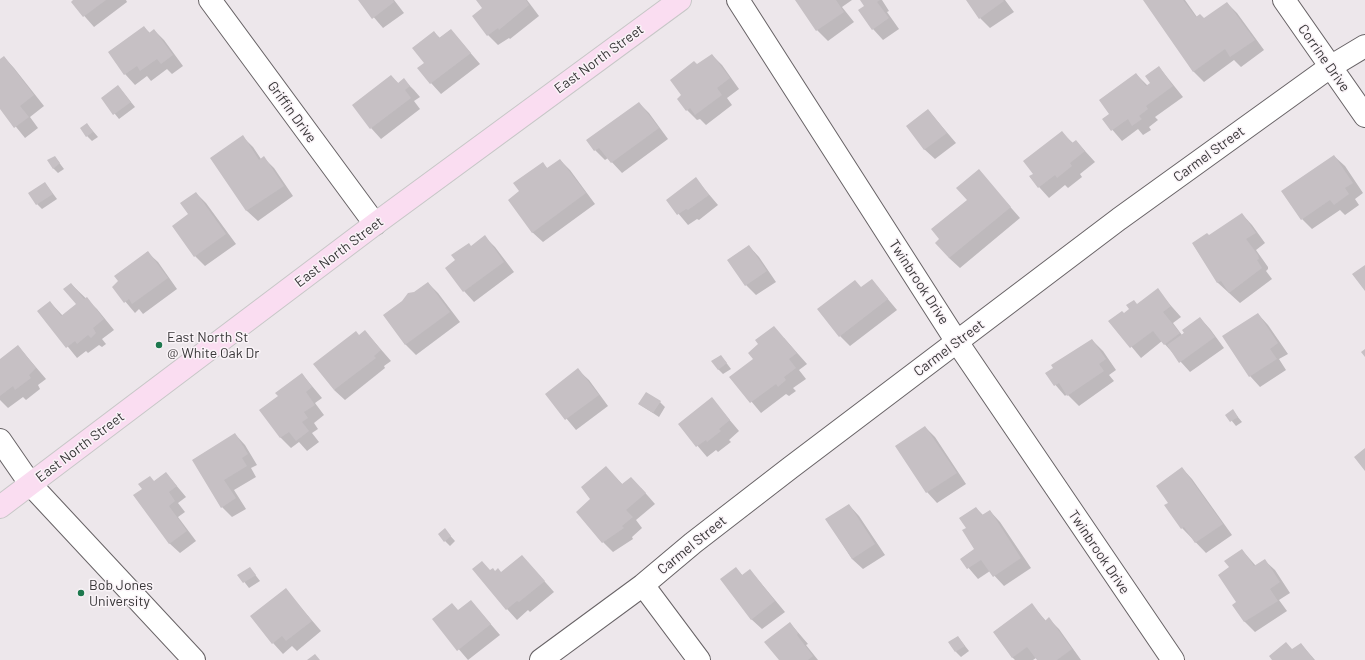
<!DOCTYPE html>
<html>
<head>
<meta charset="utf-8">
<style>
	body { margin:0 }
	canvas { display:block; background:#ede7eb }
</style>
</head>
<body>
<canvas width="1365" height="660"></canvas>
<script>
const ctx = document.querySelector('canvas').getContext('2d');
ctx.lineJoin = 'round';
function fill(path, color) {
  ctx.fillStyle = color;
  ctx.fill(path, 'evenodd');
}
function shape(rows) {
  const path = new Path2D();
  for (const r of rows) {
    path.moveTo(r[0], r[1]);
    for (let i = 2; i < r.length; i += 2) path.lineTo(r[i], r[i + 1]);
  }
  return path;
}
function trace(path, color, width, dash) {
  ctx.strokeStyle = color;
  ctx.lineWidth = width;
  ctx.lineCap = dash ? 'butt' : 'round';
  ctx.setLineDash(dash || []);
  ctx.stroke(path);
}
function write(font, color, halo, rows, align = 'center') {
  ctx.font = font + ' Barlow,sans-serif';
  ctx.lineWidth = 3;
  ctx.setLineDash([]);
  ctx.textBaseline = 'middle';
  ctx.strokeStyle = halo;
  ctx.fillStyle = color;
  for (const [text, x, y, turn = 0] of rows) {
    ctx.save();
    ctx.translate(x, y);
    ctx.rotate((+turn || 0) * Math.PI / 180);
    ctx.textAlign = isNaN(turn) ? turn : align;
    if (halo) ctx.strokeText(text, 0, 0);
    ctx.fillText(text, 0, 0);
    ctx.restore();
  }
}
const shadow = shape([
	[74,0,126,0,127,2,94,27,72,2],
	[359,0,394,0,404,13,383,28],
	[477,0,527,0,539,16,510,39,509,38,498,45,488,35,484,8],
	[796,0,852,0,842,7,854,22,828,41,817,30],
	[861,0,882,0,889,11,887,12,899,29,883,40,873,29,859,10,866,6],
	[967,0,1005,0,1014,12,990,28,980,18],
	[1145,0,1185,0,1197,17,1204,19,1227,3,1237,13,1264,50,1241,67,1234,60,1204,82,1193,71],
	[144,27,150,33,154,30,164,40,183,66,172,74,167,69,151,81,147,76,135,85,125,74,109,52],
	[451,30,480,64,441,94,431,83,426,63,434,32,440,38],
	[712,55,722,65,739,89,727,98,732,105,706,125,700,119,697,120,687,110,683,95,697,65],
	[4,57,14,68,44,106,30,117,38,128,25,138,0,107,0,61],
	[1159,67,1183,97,1155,117,1158,120,1149,127,1151,130,1143,135,1138,129,1122,141,1103,119,1110,114,1136,74,1148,86,1152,83],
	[391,76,399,84,404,80,414,90,420,97,414,101,420,109,381,139,371,128],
	[118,86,135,107,119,119,102,98],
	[639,103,649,113,668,139,622,173,608,158,605,160,595,150],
	[928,110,956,143,935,159,924,149],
	[87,124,98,137,92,141,87,136],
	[1062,133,1073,143,1076,141,1095,162,1080,174,1082,177,1068,188,1065,185,1049,198,1030,177,1034,174],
	[243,137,253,147,261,159,264,158,274,168,293,196,258,221,247,211,211,158],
	[1334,156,1345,166,1363,193,1355,199,1359,205,1345,215,1340,210,1312,229,1302,219],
	[55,157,64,169,58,173,53,168],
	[560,160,570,170,595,204,543,242,532,232,520,192,542,163,548,169],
	[979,171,1020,218,960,268,949,258,941,239,968,200],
	[696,179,718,205,699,220,697,219,688,225,667,200],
	[45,183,57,199,42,209,37,204],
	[196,193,206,203,236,244,205,266,195,256,189,214],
	[1242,214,1252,225,1265,243,1256,250,1268,267,1268,269,1266,271,1272,279,1240,303,1218,283,1193,244,1210,236],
	[485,237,495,247,514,272,474,302,464,291,446,268],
	[749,246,759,257,776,282,756,295,746,285],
	[147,252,158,262,177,289,143,314,139,309,135,313,113,287],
	[872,280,897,310,850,346,840,336,862,288],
	[428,283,438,293,460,322,416,355,406,345,384,315],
	[71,284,97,309,114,330,102,339,106,344,102,347,99,345,88,353,86,351,77,358,39,311,50,302,63,316,77,305],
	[1157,290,1181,317,1173,323,1182,335,1200,318,1210,329,1224,348,1190,372,1162,341,1141,358,1110,321,1124,314],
	[1258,314,1268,325,1288,354,1279,359,1286,370,1260,387,1250,376],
	[365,331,391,361,384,366,385,368,345,400,334,390,360,336],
	[784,338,807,364,799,370,806,379,793,388,796,391,789,396,786,394,761,413,731,377],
	[1092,340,1103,351,1116,370,1109,375,1114,381,1079,406,1067,394,1065,396,1046,374],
	[18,346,46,379,38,385,40,389,26,400,23,397,8,408,0,400,0,360],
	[725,361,731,369,723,374,718,369],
	[578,370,589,380,608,406,576,430,546,394],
	[302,374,322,398,315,403,324,415,314,423,318,429,312,433,319,442,307,451,299,442,291,448,281,438,261,410,279,396],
	[712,399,739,431,729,440,731,442,718,452,716,450,707,457,679,424],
	[660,402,665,407,659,417,639,404],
	[1233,411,1242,422,1236,426,1227,415],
	[925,427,935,437,966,484,937,503,927,492,896,446],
	[235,434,245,445,257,465,251,468,256,477,234,490,246,509,232,517,222,507,193,460],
	[606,467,623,485,641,488,655,504,636,520,642,528,632,537,633,539,613,552,603,542,592,499],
	[1182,468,1192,479,1232,535,1206,553,1182,528,1170,503],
	[166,473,186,497,178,503,185,512,178,517,196,541,180,553,169,543,143,490],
	[849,505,859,516,885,555,863,569,852,559,827,520],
	[976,508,983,515,990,511,1000,522,1031,568,1004,586,990,571,978,579,961,559,976,549,967,528],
	[445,530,455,541,450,546,445,541],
	[1242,550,1256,566,1264,560,1275,570,1290,593,1279,600,1287,611,1255,632,1244,621,1238,603,1230,568],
	[522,556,554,592,530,612,528,610,517,620,507,609,491,571,501,573],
	[250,568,260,581,249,588,239,575],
	[736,568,743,576,750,570,785,612,762,629,751,619],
	[286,590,321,631,297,651,292,646,283,654,273,643],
	[471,601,500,635,468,660,433,619,459,611],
	[1032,605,1046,621,1049,619,1059,629,1081,660,1038,660,1036,658,1033,660,1015,660,1012,657],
	[790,623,808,644,806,645,818,660,780,660],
	[958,637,969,651,961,657,956,652],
	[1301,644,1315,660,1274,660,1293,650]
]);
const building = shape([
	[73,0,106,0,83,17,71,2],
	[358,0,393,0,394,2,372,19],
	[476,0,526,0,529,5,499,30,498,28,487,36,472,16,482,8],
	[795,0,836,0,844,12,816,31],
	[860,0,880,0,877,2,889,18,872,30,858,10,864,6],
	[966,0,1003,0,1004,1,979,19],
	[1143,0,1183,0,1196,17,1200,14,1204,18,1227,2,1255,40,1230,57,1225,49,1193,72],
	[144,26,149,33,154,29,173,55,161,64,157,59,140,71,137,66,124,75,108,52],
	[451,29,471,53,430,84,417,68,424,63,412,48,434,31,439,38],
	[712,54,730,78,717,88,722,95,695,115,690,108,686,111,677,99,681,95,670,80,694,61,697,64],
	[4,56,34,95,20,106,29,117,14,128,0,109,0,59],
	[1159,66,1173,86,1146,106,1148,109,1139,116,1142,119,1132,126,1128,119,1111,131,1102,119,1109,114,1099,100,1136,73,1146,86,1150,83,1145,76],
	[391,75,398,83,404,78,410,86,405,90,411,98,370,129,352,105],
	[118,85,131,102,113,115,101,98],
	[639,102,659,128,611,163,599,148,594,151,586,140],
	[928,109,947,133,924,150,906,126],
	[87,123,93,132,86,137,80,128],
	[1062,131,1072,143,1076,140,1085,151,1070,163,1072,166,1057,178,1055,175,1038,188,1029,176,1033,174,1023,161],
	[243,135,259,160,264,156,284,186,246,211,210,158],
	[1334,155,1353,183,1345,188,1349,194,1334,205,1330,200,1301,220,1281,191],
	[55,156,60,163,53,169,47,160],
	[560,159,586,193,532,233,508,200,519,191,513,183,543,162,547,168],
	[979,169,1011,207,949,258,935,243,939,239,931,229,967,200,956,188],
	[696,177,709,195,688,210,686,209,677,215,666,200],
	[45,182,53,194,36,205,28,193],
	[196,192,226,234,194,257,172,226,188,214,180,203],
	[1242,213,1256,233,1246,239,1258,255,1259,259,1257,260,1262,268,1229,293,1221,281,1217,283,1192,243,1207,233,1209,235],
	[485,235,504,262,463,292,445,268,455,260,451,255,469,243,471,246],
	[749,245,767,271,745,286,727,260],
	[148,251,168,278,132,304,129,299,124,303,112,287,118,281,114,276],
	[1365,265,1365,291,1352,274],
	[872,279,888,299,839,337,817,309,855,280,861,287],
	[428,282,450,312,405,345,383,315,402,301,408,293,414,292],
	[71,283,84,299,87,297,104,319,93,328,96,333,91,338,88,335,77,344,75,341,66,348,37,311,50,301,61,316,76,304,63,289],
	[1158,288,1171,306,1163,312,1180,333,1164,345,1153,331,1130,348,1108,321,1122,311,1124,313,1129,309,1126,305,1134,300,1137,304],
	[1258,313,1278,343,1270,349,1277,359,1249,377,1222,336],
	[1200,317,1215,337,1179,363,1167,345,1184,333,1182,330],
	[774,326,797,353,789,359,796,368,784,377,786,380,778,387,776,384,750,403,729,377,753,359,748,353,758,344,755,340],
	[365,330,381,350,374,356,376,358,334,390,313,364,356,331,359,335],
	[1092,339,1106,359,1099,364,1104,371,1067,396,1059,383,1054,386,1045,373,1053,368,1051,365],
	[18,345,36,368,29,375,31,378,15,390,13,386,0,396,0,359],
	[1365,349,1365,357,1361,352],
	[721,355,727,363,718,370,711,361],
	[578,368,599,395,565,420,545,394],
	[302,373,312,387,306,392,315,405,304,412,308,418,302,422,309,431,296,441,289,432,280,438,259,410,278,396,275,393],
	[646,392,661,401,653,413,638,404],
	[712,397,730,420,719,429,721,431,707,442,706,440,696,447,678,424],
	[1233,409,1238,417,1230,422,1225,415],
	[925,426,957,473,926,493,895,446],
	[235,433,248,454,242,458,247,466,224,480,236,498,221,508,192,460],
	[1365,448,1365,471,1354,457],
	[606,466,622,484,631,477,646,493,626,510,633,517,622,526,624,528,602,543,576,512,590,499,581,487],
	[1182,467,1223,524,1195,543,1184,527,1181,529,1164,505,1168,503,1156,486],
	[166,472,177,486,169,492,175,501,169,506,187,531,169,544,133,495,142,489,138,484,150,476,154,481],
	[849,504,875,544,852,559,825,519],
	[976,507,982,515,990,510,1021,558,993,577,981,560,967,569,960,559,974,549,962,530,966,528,959,518],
	[445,528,451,536,444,542,438,534],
	[1242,549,1254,566,1265,559,1280,582,1270,589,1278,601,1244,622,1232,605,1236,602,1218,575,1229,567,1224,561],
	[522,555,545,581,519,602,517,601,506,610,472,569,482,561,490,570,493,568,495,571,498,568,501,572],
	[250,567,256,575,243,583,237,575],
	[736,567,742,575,750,569,775,601,751,620,720,579],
	[286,588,312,621,286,641,282,636,272,644,250,616],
	[471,600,491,624,457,651,432,619,452,603,458,610],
	[1032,603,1045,621,1049,617,1072,649,1057,660,1037,660,1027,647,1012,658,993,632],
	[790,622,798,633,797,635,813,656,808,660,779,660,764,642],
	[958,636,965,646,955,652,948,642],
	[1286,642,1292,649,1301,643,1314,660,1272,660,1269,656],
	[315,654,320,660,307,660]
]);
const minor = shape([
	[210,0,375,224],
	[738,0,957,342,1173,660],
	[1284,0,1365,116],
	[0,440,31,485,194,660],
	[643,585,699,660],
	[541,660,643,585,693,543,790,468,1119,219,1330,67,1365,46]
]);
const major = shape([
	[0,507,375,224,680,0]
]);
const markers = [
	[159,345,4,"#1e784e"],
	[81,593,4,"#1e784e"]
];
const streetNames = [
	["Corrine Drive",1324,58,55],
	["East North Street",599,59,-36],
	["Griffin Drive",292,112,54],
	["Carmel Street",1209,154,-36],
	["East North Street",339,252,-37],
	["Twinbrook Drive",919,282,57],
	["Carmel Street",949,348,-37],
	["East North Street",80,447,-37],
	["Carmel Street",692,545,-39],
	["Twinbrook Drive",1099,552,56]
];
const poiNames = [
	["East North St",167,337],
	["@ White Oak Dr",167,353],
	["Bob Jones",89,585],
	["University",89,601]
];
fill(shadow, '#0003');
fill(building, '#c6c0c4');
trace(minor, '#686366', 24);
trace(major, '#c7c7c7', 24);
trace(minor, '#fff', 22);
trace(major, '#faddf1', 22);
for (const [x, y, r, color] of markers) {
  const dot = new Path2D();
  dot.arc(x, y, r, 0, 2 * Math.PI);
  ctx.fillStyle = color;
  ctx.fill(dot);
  trace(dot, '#faf4f8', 1.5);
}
write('14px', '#383638', '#faf4f8', streetNames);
write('14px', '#383638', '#faf4f8', poiNames, 'left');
</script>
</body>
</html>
